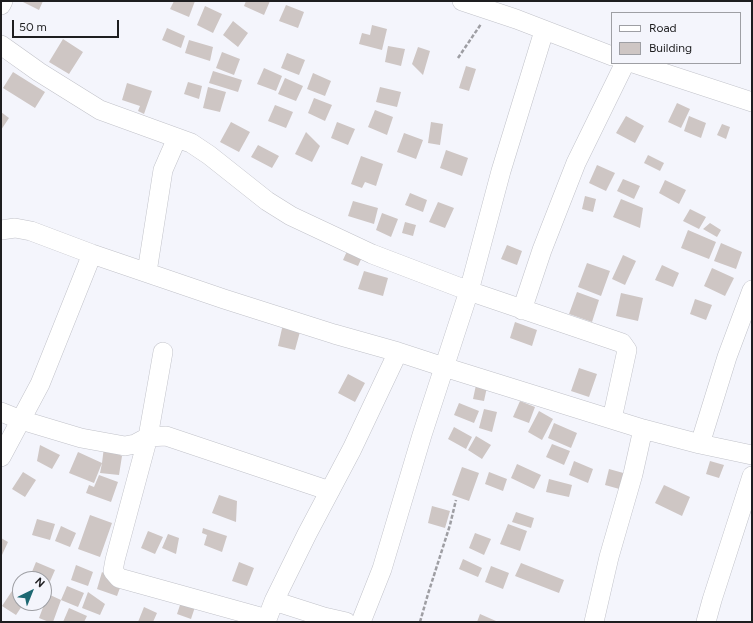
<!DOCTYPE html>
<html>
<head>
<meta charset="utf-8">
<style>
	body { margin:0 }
	#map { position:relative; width:753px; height:623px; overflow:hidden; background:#f4f5fc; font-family:Figtree,sans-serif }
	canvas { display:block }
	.frame { position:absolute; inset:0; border:2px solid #1e1e20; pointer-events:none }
	.legend { position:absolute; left:611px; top:12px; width:130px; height:52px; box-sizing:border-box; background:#f4f5fc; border:1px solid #9e9fa4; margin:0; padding:5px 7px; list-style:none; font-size:12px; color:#1e1e20 }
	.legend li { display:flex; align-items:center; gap:8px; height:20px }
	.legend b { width:20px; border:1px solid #9e9fa4 }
	.north { position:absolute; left:12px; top:571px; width:40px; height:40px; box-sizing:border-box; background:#f4f5fc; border:1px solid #9e9fa4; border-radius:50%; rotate:43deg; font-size:11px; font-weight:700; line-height:16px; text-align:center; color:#1e1e20 }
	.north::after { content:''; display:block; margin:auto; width:14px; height:18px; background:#1d6872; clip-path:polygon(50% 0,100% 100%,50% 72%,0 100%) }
	.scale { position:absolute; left:12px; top:20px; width:107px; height:18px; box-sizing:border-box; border:2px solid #1e1e20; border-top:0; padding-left:5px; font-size:12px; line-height:14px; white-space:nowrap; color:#1e1e20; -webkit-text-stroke:3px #f4f5fc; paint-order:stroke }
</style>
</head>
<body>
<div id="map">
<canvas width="753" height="623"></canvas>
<div class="frame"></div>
<ul class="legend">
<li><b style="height:5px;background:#fff"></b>Road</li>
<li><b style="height:11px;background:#cec6c4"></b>Building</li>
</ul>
<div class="north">N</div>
<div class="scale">50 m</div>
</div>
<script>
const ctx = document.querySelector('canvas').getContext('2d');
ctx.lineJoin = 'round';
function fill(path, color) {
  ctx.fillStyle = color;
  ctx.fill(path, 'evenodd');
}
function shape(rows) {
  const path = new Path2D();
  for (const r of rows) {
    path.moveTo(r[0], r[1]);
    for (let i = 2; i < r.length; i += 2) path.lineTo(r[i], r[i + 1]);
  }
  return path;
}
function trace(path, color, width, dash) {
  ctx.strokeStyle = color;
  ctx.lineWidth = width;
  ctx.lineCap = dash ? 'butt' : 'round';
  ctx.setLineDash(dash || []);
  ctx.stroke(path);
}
const building = shape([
	[21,1,43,1,39,10],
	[174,1,195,1,189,17,170,9],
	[246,1,270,1,264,15,244,6],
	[286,5,304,12,298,28,279,21],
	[205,6,222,14,213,33,197,25],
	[233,21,248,33,238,47,223,35],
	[372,25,387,29,382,50,359,44,362,33,370,35],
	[167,28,185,36,181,48,162,40],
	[63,39,83,52,69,74,49,62],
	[189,40,213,47,210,61,185,53],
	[388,46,405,49,401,66,385,62],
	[418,47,430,51,423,75,412,64],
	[222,52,240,59,234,75,216,68],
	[287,53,305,60,299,75,281,68],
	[466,66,476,69,469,91,459,88],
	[264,68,282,76,276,91,257,84],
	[213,71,242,80,238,92,209,83],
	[13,72,45,92,35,108,3,88],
	[313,73,331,81,325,96,307,89],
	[285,78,303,86,296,101,278,94],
	[188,82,202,86,199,99,184,94],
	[127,83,152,91,144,114,138,111,140,106,122,100],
	[208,87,226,92,220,112,203,108],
	[380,87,401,92,397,107,376,102],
	[314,98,332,105,325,121,308,113],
	[677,103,690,109,681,128,668,122],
	[275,105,293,112,286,128,268,121],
	[375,110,393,117,387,135,368,127],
	[1,112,9,118,1,130],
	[626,116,644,126,635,143,616,133],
	[689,116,706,123,701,138,684,131],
	[231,122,250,132,239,152,220,142],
	[337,122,355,129,348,145,331,138],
	[431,122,443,124,440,145,428,143],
	[722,124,730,127,726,139,717,135],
	[306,132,320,146,312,162,295,154],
	[404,133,423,140,416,159,397,152],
	[258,145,279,156,272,168,251,157],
	[446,150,468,158,462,176,440,168],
	[648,155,664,163,660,171,644,163],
	[361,156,383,164,376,186,365,182,362,188,351,184],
	[597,165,615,173,606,191,589,183],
	[623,179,640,186,634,199,617,191],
	[665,180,686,190,679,204,659,193],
	[410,193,427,200,423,212,405,205],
	[585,196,596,199,593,212,582,209],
	[621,199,643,208,640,228,613,217],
	[353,201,378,208,374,224,348,216],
	[438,202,454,208,445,228,429,222],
	[690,209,706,217,699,229,683,221],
	[382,213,398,219,391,237,376,230],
	[405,222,416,225,413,236,402,233],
	[710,223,721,230,717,237,703,229],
	[688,230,716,242,709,259,681,248],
	[721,243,742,252,736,269,714,261],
	[507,245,522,251,517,265,501,259],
	[348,249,363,255,358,266,343,260],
	[623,255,636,261,625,285,612,279],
	[587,263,610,271,601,296,578,287],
	[662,265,679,273,673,287,655,280],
	[712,268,734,278,725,296,704,286],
	[364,271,388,278,383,296,358,289],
	[577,292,599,300,592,322,569,314],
	[621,293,643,298,638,321,616,316],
	[695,299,712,305,706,320,690,314],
	[515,322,537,330,532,346,510,338],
	[283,324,301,328,295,350,278,346],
	[579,368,597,374,589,397,571,391],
	[348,374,365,383,355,402,338,393],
	[476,385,487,387,484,401,473,399],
	[520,401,535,407,529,423,513,417],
	[459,403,479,411,474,423,454,415],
	[484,409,497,412,492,432,479,428],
	[539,411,553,419,542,440,528,432],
	[554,423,577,433,571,448,548,438],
	[454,427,472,437,466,449,448,439],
	[476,436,491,445,482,459,468,450],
	[552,444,570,451,564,465,546,457],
	[40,445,60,455,52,469,37,461],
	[104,447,122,456,119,475,100,473,102,463,94,483,69,473,78,452,102,463],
	[574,461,593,469,588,483,569,475],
	[710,461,724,465,719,478,706,474],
	[517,464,541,475,534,489,511,478],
	[462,467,479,473,469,501,452,495],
	[609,469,627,474,623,490,605,485],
	[23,472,36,480,25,497,12,489],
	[489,472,507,479,503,491,485,484],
	[99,475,118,482,111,502,86,493,89,485,94,487],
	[549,479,572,485,569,497,546,492],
	[664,485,690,497,682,516,655,503],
	[219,495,237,501,236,522,212,513],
	[432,506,450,511,445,528,428,523],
	[516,512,534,518,531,528,512,522],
	[90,515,112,523,100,557,78,549],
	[37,519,55,524,50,540,32,535],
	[508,524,527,531,520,551,500,544],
	[61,526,76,533,70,547,55,541],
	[203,528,227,536,222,552,204,545,207,535,202,533],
	[148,531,163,537,155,554,141,548],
	[475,533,491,539,484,555,469,548],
	[168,534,179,538,176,554,162,548],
	[1,538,8,542,2,555,1,554],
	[463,559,482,568,478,577,459,569],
	[36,562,55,570,44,595,44,579,29,579],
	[239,562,254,568,247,586,232,581],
	[521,563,564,580,559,593,515,576],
	[76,565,93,572,88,586,71,580],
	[491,566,509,573,503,589,485,582],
	[102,572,121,585,117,596,97,589],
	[67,586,84,593,78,607,61,600,53,622,49,622,39,618,48,594,61,600],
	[14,588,20,592,20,603,24,603,16,615,2,606],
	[88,592,105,604,100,615,82,608],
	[182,599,196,604,191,619,177,614],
	[144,607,157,613,153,622,138,622],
	[69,608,87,616,84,622,63,622],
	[480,614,496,621,496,622,477,622]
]);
const path = shape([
	[458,58,481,24],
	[420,622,428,594,450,525,456,500]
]);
const minor = shape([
	[462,1,516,19,612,56],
	[1,5,3,1],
	[1,45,39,72,100,110,191,143,209,155,267,201,291,216,372,254,469,291,622,343,627,350,612,419],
	[633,63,752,102],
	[1,230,15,228,31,231,92,254,224,299,334,334,398,352,444,367,643,429,700,444,752,455],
	[147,272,163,170,177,138],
	[522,310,542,250,576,163,625,63],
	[163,352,148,437,115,560,113,571,119,578,267,619],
	[1,412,21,420,81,438,125,446,135,444,148,437,166,436,330,491],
	[700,444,727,357,752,290],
	[1,457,40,384,92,254],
	[274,601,324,617,346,622],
	[266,622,274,601,307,534,352,449,398,352],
	[361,622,382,569,422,435,469,291,501,171,544,31],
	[594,622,609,557,633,474,643,429],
	[706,622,712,600,752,476]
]);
fill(building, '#cec6c4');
trace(minor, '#c1c2c9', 20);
trace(path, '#9e9ea3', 2.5, [4, 2]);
trace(minor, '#fff', 19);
</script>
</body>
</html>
